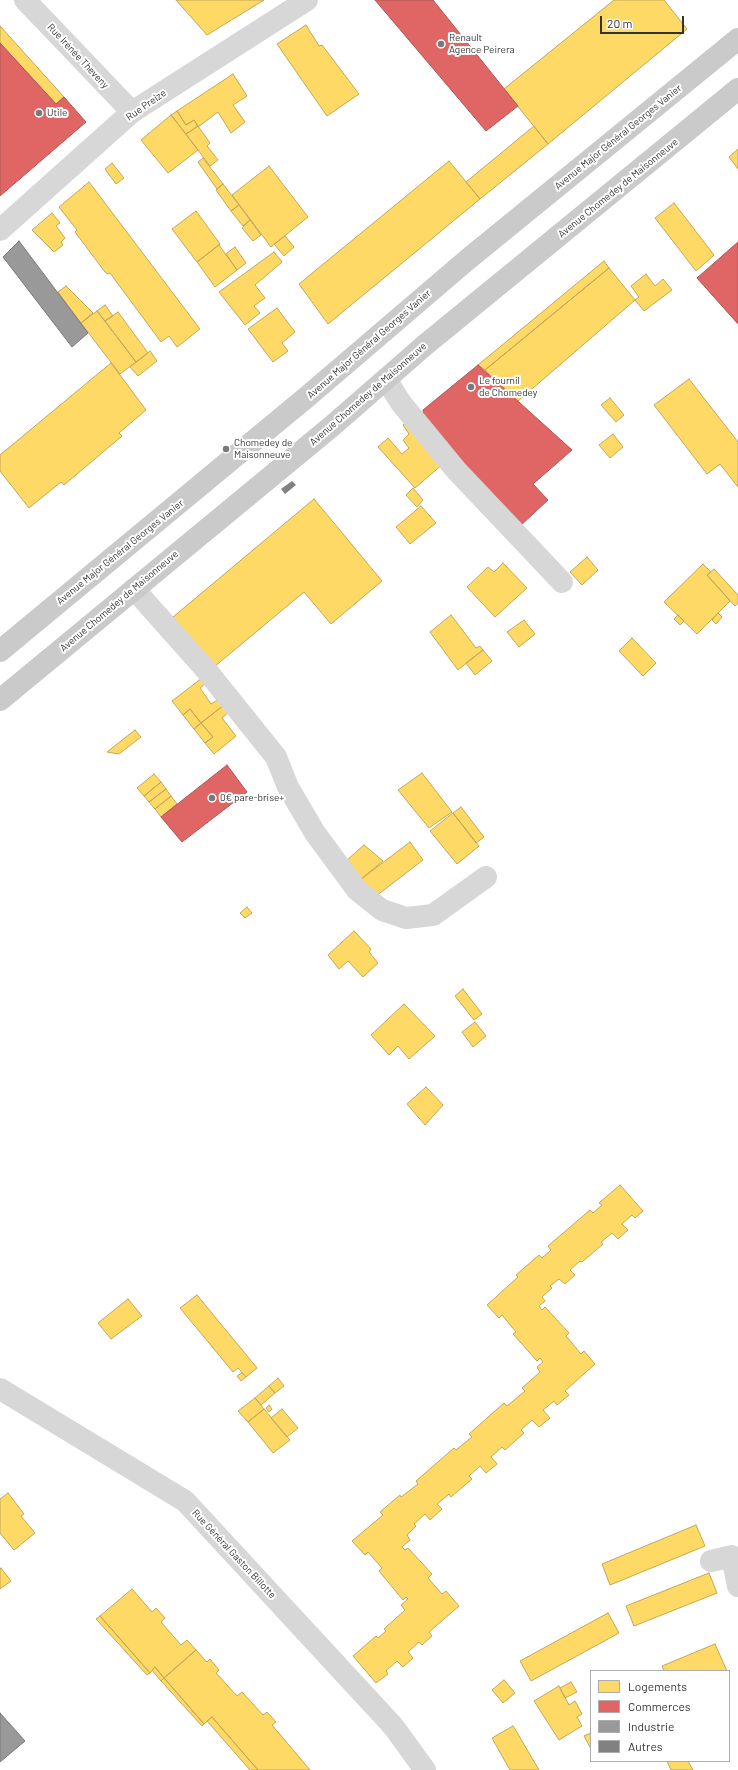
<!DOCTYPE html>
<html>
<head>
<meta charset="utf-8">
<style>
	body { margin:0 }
	#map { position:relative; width:738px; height:1770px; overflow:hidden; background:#fff; font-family:Barlow,sans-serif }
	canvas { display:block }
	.legend { position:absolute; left:590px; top:1670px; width:140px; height:92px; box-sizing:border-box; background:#fff; border:1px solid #adadad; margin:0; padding:5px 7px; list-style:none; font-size:12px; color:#333 }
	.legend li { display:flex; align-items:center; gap:8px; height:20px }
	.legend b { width:20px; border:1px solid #adadad }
	.scale { position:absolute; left:600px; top:16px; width:84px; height:18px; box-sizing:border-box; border:2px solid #333; border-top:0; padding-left:5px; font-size:12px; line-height:14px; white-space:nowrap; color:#333; -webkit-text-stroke:3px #fff; paint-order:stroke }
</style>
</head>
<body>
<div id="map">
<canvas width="738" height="1770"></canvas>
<ul class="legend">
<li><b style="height:11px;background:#ffd966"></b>Logements</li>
<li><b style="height:11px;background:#e06666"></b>Commerces</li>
<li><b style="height:11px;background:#999"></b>Industrie</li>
<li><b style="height:11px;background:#818181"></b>Autres</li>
</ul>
<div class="scale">20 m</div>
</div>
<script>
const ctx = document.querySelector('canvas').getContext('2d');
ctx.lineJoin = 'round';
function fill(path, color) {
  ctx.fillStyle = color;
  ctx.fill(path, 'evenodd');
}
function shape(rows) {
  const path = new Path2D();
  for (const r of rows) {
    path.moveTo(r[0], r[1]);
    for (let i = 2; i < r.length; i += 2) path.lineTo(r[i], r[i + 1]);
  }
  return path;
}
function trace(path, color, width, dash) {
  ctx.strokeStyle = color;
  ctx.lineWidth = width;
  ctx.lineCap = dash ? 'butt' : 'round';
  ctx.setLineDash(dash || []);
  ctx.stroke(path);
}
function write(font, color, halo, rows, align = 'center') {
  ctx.font = font + ' Barlow,sans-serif';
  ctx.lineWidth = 4;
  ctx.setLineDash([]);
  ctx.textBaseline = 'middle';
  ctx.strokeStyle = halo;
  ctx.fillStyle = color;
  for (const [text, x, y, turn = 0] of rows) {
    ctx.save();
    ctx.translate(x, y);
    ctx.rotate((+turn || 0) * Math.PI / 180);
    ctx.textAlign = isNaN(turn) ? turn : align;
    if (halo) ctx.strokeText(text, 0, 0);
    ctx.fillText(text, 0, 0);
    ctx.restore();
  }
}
const homes = shape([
	[176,0,264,0,207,35,176,0],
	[614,0,664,0,687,29,548,144,504,89,614,0],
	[306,25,319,46,322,45,359,94,327,116,277,44,306,25],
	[0,26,64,97,56,104,0,43,0,26],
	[233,74,247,96,233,105,245,122,231,133,218,112,198,127,194,120,186,125,177,111,233,74],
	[177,111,186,125,194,120,198,126,186,134,171,115,177,111],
	[171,115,198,150,168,173,141,140,171,115],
	[198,126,210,143,207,146,218,160,210,166,186,134,198,126],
	[534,126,548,144,480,199,466,182,534,126],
	[738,149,738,169,729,157,738,149],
	[203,158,223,184,217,189,198,162,203,158],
	[449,161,480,199,328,324,299,284,449,161],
	[112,163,124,178,116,184,105,169,112,163],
	[269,166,308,217,271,247,232,195,269,166],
	[89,182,200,329,177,347,169,336,161,342,110,273,108,274,105,272,75,232,77,230,59,207,89,182],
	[223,184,239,205,231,211,216,190,223,184],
	[674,203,714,255,696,271,655,218,674,203],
	[239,205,250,220,243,226,231,211,239,205],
	[196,211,220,244,197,262,172,229,196,211],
	[52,213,60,223,56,226,65,238,61,242,63,245,54,252,32,230,52,213],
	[250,220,261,235,253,241,242,228,250,220],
	[285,236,294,247,284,256,274,244,285,236],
	[219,245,237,270,215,287,197,262,219,245],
	[235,247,246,263,237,270,226,254,235,247],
	[274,252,282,262,255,285,265,298,254,306,260,313,245,325,219,292,274,252],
	[604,261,609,268,485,370,478,365,604,261],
	[609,268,635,300,518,401,485,370,609,268],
	[646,274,655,286,663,279,672,290,644,311,635,300,639,297,631,286,646,274],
	[66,286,93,313,81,323,58,292,66,286],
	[105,305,113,316,105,321,97,311,105,305],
	[277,308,295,332,282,343,288,351,273,362,248,329,277,308],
	[97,311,136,362,120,374,81,323,97,311],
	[118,312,148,353,136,362,105,321,118,312],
	[150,351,157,361,138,376,130,367,150,351],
	[111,363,146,410,119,433,122,436,64,485,61,482,29,508,0,471,0,455,111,363],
	[689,379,738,442,738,487,720,464,707,474,654,405,689,379],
	[610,398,624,415,616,422,601,405,610,398],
	[406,423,443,464,415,488,378,447,388,438,402,454,409,448,403,440,409,434,403,425,406,423],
	[613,434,623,447,610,458,599,445,613,434],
	[413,488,423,500,417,507,406,495,413,488],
	[314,499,382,581,331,624,304,592,214,667,173,617,314,499],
	[421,506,436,523,410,544,396,527,421,506],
	[587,557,598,570,582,585,570,572,587,557],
	[503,563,527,588,495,617,467,587,488,567,494,572,503,563],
	[703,564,711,572,707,575,730,601,697,634,664,602,703,564],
	[714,569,738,595,738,603,735,606,707,575,714,569],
	[718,613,722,617,716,624,712,620,718,613],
	[451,615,476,648,480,646,483,650,458,670,430,632,451,615],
	[678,615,684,621,680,625,674,619,678,615],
	[524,620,535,634,519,647,507,632,524,620],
	[632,638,656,663,643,676,619,651,632,638],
	[483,650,492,661,475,675,466,663,483,650],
	[202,678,206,683,200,688,211,704,219,699,224,705,201,723,190,709,183,715,172,701,202,678],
	[224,705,229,712,222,718,236,736,214,754,205,743,213,737,201,723,224,705],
	[190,709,201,723,194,729,183,715,190,709],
	[201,723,213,737,205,743,194,729,201,723],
	[135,730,141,737,119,754,107,752,135,730],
	[422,773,452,812,429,828,398,790,422,773],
	[154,774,161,782,144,796,137,788,154,774],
	[161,782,166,789,149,802,144,796,161,782],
	[166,789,171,796,155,809,149,802,166,789],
	[171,796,177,804,161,817,155,809,171,796],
	[461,807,484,837,476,843,453,813,461,807],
	[453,813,479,846,457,864,430,831,453,813],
	[410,842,423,860,376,896,360,880,410,842],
	[364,845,383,861,360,880,347,860,364,845],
	[247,907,252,913,245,918,240,913,247,907],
	[354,931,371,949,369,952,378,963,363,977,348,961,339,969,328,955,354,931],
	[463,989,482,1014,474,1020,455,996,463,989],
	[404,1004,435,1036,409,1059,398,1046,389,1055,371,1035,404,1004],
	[475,1022,486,1036,473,1047,462,1032,475,1022],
	[426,1087,443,1105,425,1125,407,1104,426,1087],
	[620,1185,643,1211,635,1218,632,1215,622,1224,628,1230,618,1239,612,1233,601,1242,603,1244,582,1262,580,1261,570,1270,575,1275,565,1284,559,1279,550,1286,552,1288,542,1297,545,1301,539,1306,542,1310,545,1307,569,1333,566,1336,581,1354,584,1351,595,1364,565,1391,569,1395,557,1405,554,1401,543,1410,550,1418,539,1427,532,1420,521,1430,524,1433,505,1450,502,1447,491,1457,497,1464,486,1473,480,1466,469,1476,472,1479,451,1497,449,1494,437,1504,442,1509,430,1520,425,1514,414,1524,416,1526,407,1535,410,1540,402,1547,405,1550,408,1548,432,1574,428,1578,442,1594,446,1591,459,1606,429,1632,432,1636,422,1645,419,1642,408,1652,413,1658,403,1667,397,1661,386,1671,388,1674,376,1683,353,1656,376,1636,378,1638,386,1631,384,1629,405,1610,401,1605,408,1599,406,1597,403,1600,379,1571,382,1568,368,1552,365,1555,352,1541,383,1515,380,1512,400,1495,401,1497,418,1484,416,1481,454,1448,456,1450,472,1437,469,1434,504,1403,507,1406,525,1391,522,1388,540,1372,537,1367,543,1362,540,1358,537,1361,513,1334,516,1332,502,1315,499,1318,487,1305,518,1277,516,1275,539,1255,542,1258,551,1250,548,1246,590,1210,593,1213,602,1205,599,1203,620,1185],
	[197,1295,257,1368,246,1377,238,1368,233,1372,180,1308,197,1295],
	[128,1299,142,1316,111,1339,98,1323,128,1299],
	[242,1373,246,1377,241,1381,237,1376,242,1373],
	[278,1378,284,1386,275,1393,269,1386,278,1378],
	[269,1386,275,1393,261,1405,255,1398,269,1386],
	[255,1398,264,1409,248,1422,238,1411,255,1398],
	[269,1405,272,1409,269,1412,266,1408,269,1405],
	[264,1409,290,1440,273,1453,248,1422,264,1409],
	[282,1409,298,1428,287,1437,271,1418,282,1409],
	[8,1493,24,1514,21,1516,35,1533,14,1550,0,1533,0,1499,8,1493],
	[696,1525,705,1546,610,1585,602,1564,696,1525],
	[1,1568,11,1581,0,1589,0,1569,1,1568],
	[709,1573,717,1593,634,1626,626,1606,709,1573],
	[132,1589,152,1612,156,1608,165,1618,161,1622,181,1645,187,1640,196,1650,164,1678,155,1667,150,1673,100,1616,132,1589],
	[608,1613,619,1633,531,1681,520,1661,608,1613],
	[100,1616,150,1673,147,1675,96,1619,100,1616],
	[715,1644,727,1671,664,1671,662,1666,715,1644],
	[196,1650,207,1662,210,1659,219,1670,216,1673,237,1696,242,1692,263,1715,267,1712,276,1722,272,1725,310,1770,258,1770,212,1717,204,1724,164,1678,196,1650],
	[155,1667,164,1678,161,1681,152,1670,155,1667],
	[164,1678,204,1724,202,1726,161,1681,164,1678],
	[504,1680,515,1693,503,1703,492,1690,504,1680],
	[571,1682,577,1692,565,1698,560,1688,571,1682],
	[559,1686,569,1705,575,1701,582,1714,577,1717,582,1726,559,1740,534,1701,559,1686],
	[212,1717,258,1770,250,1770,207,1721,212,1717],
	[513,1726,515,1729,539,1770,510,1770,492,1738,513,1726],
	[591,1733,591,1749,584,1736,591,1733],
	[667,1761,688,1761,693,1770,671,1770,667,1761]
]);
const shops = shape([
	[375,0,433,0,518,106,486,131,375,0],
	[0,43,56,104,64,97,86,122,0,196,0,43],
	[738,242,738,324,697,278,738,242],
	[478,365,572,450,533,484,548,500,519,527,425,424,423,410,478,365],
	[227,765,247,792,182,842,161,817,227,765]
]);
const industry = shape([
	[19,241,88,333,72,347,3,257,19,241],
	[0,1713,25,1741,0,1762,0,1713]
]);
const building = shape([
	[292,481,296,485,285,494,281,489]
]);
const minor = shape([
	[25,0,132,112],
	[386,379,401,403,456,470,562,582],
	[134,589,207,671,276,757,288,787,315,833,357,890,382,910,406,918,433,915,486,877],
	[0,1389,185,1501,393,1726,425,1770],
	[711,1561,732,1556,738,1586]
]);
const tertiary = shape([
	[0,230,132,112,307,0]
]);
const primary = shape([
	[0,651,308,396,467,260,738,39],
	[0,700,332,426,425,345,738,89]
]);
const markers = [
	[441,44,4,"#7a7a7a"],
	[39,113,4,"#7a7a7a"],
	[471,387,4,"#7a7a7a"],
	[226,449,4,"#7a7a7a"],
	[212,798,4,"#7a7a7a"]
];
const poiNames = [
	["Renault",449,38],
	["Agence Peirera",449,50],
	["Utile",47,113],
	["Le fournil",479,381],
	["de Chomedey",479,393],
	["Chomedey de",234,443],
	["Maisonneuve",234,455],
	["0€ pare-brise+",220,798]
];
const streetNames = [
	["Rue Irénée Theveny",78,56,47],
	["Rue Preize",146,105,-35],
	["Avenue Major Général Georges Vanier",618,137,-39],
	["Avenue Chomedey de Maisonneuve",618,188,-39],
	["Avenue Major Général Georges Vanier",369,344,-41],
	["Avenue Chomedey de Maisonneuve",368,394,-41],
	["Avenue Major Général Georges Vanier",120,552,-39],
	["Avenue Chomedey de Maisonneuve",119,601,-40],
	["Rue Général Gaston Billotte",234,1554,47]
];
fill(homes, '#ffd966');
trace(homes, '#c2a757', 1);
fill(shops, '#e06666');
trace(shops, '#ac5757', 1);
fill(industry, '#999');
trace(industry, '#7a7a7a', 1);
fill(building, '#818181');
trace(minor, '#d7d7d7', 22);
trace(tertiary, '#d7d7d7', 22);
trace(primary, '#cacaca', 22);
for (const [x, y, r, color] of markers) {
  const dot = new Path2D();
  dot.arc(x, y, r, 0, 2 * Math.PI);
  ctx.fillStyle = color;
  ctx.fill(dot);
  trace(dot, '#fff', 1.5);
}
write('10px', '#333', '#fff', poiNames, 'left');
write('10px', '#333', '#fff', streetNames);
</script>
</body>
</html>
